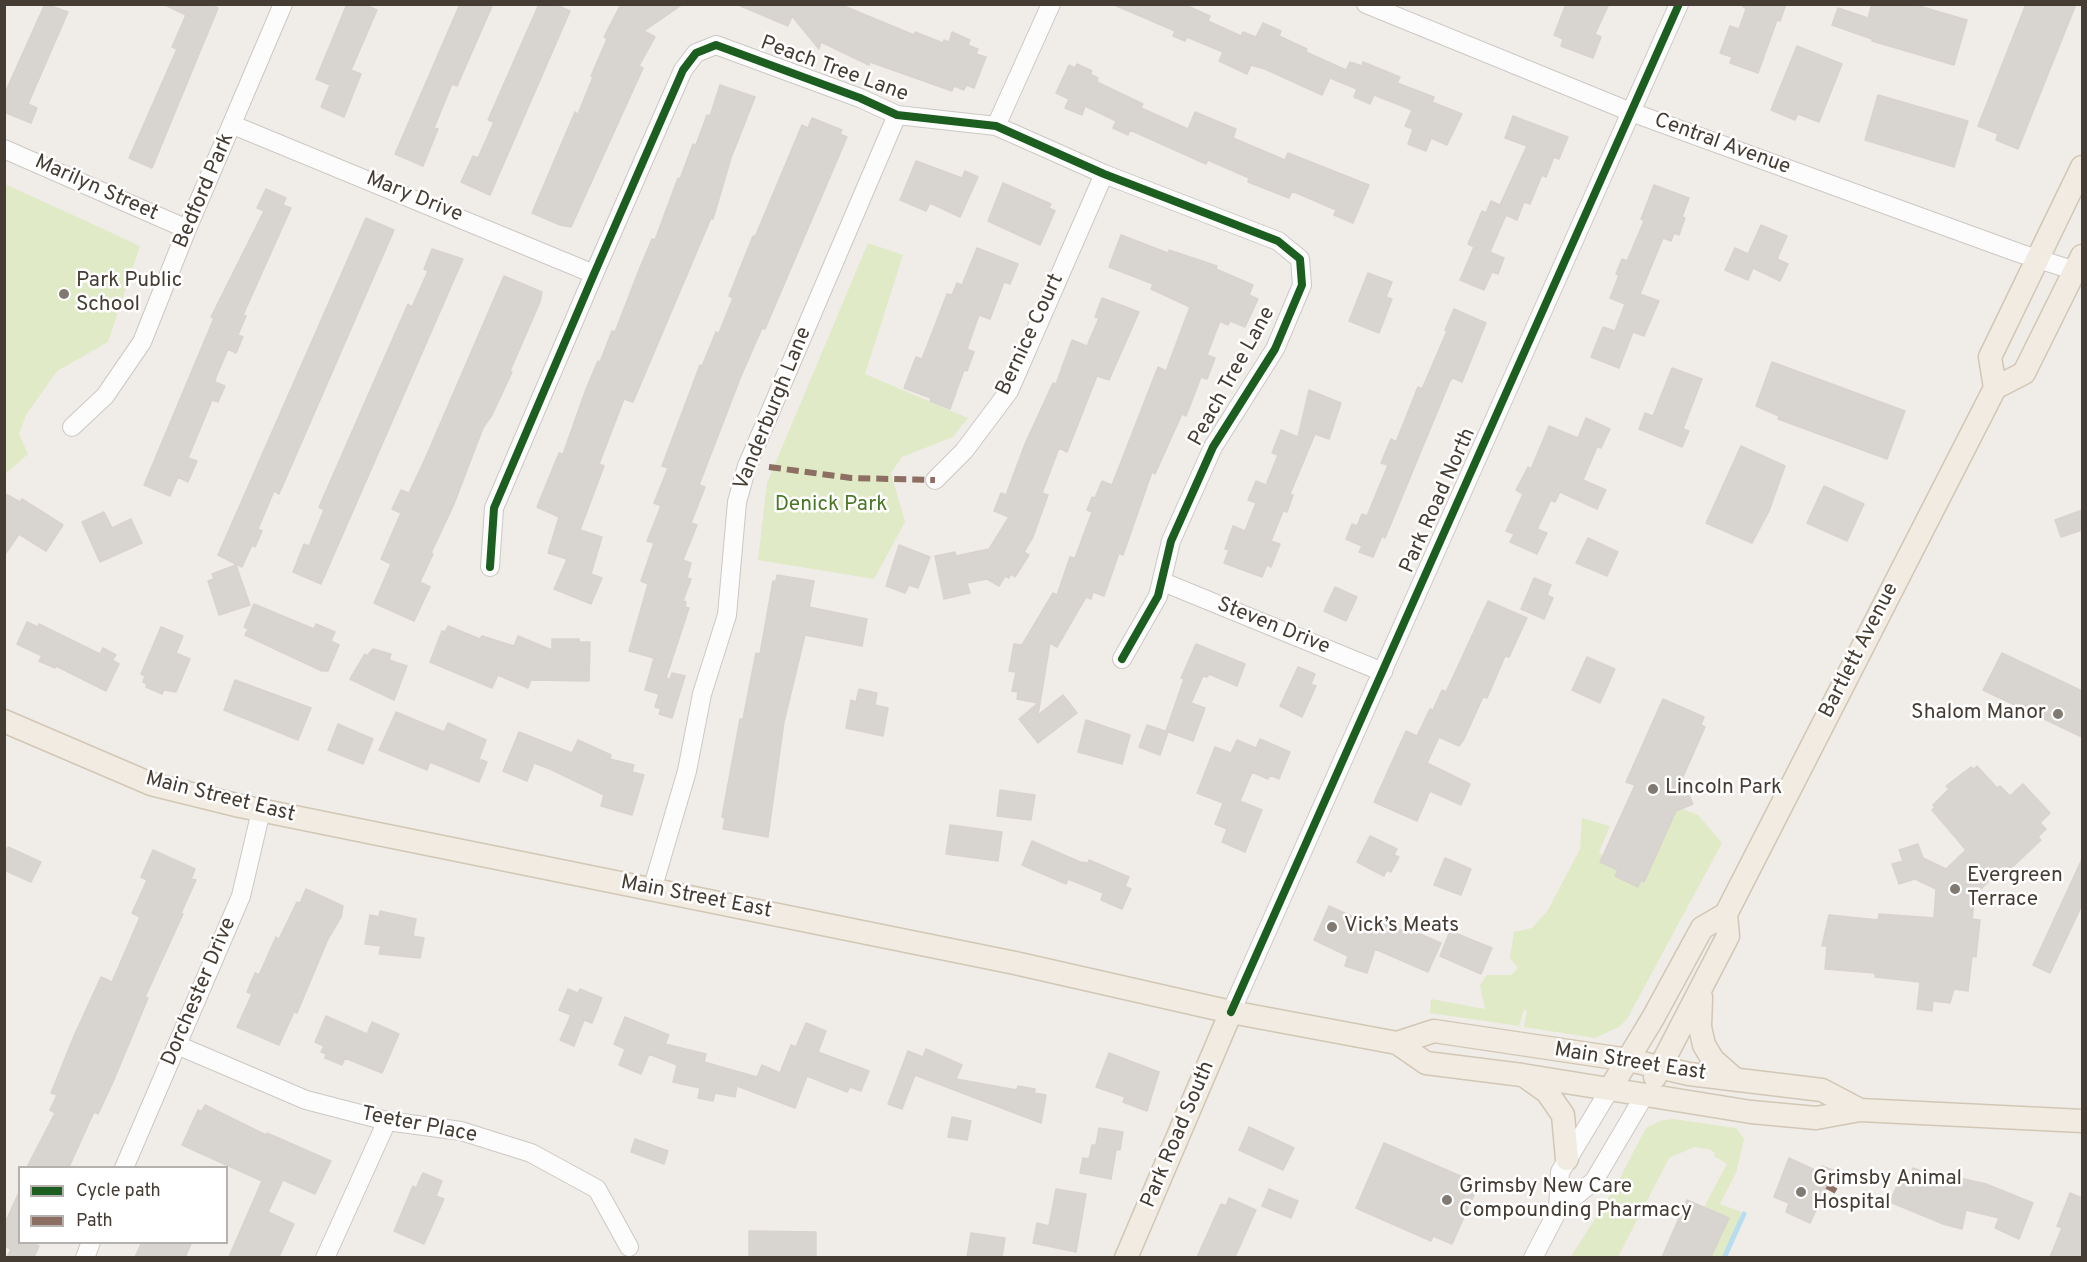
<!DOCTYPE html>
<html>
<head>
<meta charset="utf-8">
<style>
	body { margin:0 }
	#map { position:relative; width:2087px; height:1262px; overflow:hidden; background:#f0ece8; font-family:Overpass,sans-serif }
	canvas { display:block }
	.frame { position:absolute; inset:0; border:6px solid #453d34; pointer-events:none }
	.legend { position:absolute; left:18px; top:1166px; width:210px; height:78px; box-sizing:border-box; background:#fff; border:2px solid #b5b1ae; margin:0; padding:8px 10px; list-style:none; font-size:18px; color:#453d34 }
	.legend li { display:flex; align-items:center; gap:12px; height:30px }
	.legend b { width:30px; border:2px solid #b5b1ae }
</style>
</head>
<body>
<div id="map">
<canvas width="2087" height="1262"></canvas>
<div class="frame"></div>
<ul class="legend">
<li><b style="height:8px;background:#1b5e20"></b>Cycle path</li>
<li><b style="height:8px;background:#8d6e63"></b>Path</li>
</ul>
</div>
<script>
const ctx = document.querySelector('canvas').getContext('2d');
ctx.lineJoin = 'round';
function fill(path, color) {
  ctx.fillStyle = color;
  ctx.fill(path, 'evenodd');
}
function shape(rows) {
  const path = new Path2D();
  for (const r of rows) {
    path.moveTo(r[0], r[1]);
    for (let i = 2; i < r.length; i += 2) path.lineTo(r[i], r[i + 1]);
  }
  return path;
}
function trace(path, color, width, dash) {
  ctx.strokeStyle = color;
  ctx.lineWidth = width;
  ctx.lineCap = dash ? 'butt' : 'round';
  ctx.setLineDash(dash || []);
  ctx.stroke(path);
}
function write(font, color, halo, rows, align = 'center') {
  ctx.font = font + ' Overpass,sans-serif';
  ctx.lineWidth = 5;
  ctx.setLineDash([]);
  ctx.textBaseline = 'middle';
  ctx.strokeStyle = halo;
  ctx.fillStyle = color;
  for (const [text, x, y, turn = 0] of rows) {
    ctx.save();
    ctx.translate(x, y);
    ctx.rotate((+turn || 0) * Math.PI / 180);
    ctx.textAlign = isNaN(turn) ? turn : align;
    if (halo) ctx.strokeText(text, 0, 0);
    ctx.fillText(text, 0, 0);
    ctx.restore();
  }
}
const green = shape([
	[5,184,140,246,108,342,57,371,26,415,19,434,28,454,5,474],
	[868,243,903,255,865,374,968,418,953,437,902,457,891,473,905,522,874,579,758,560,767,483],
	[1677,807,1698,815,1722,843,1627,1019,1619,1027,1595,1038,1524,1027,1527,1011,1524,1009,1519,1026,1430,1013,1431,999,1485,1009,1480,985,1487,975,1511,975,1518,968,1510,958,1514,932,1532,928,1548,910,1580,849,1582,818,1610,826,1599,852,1618,870,1615,876,1638,886,1641,880,1644,881],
	[1673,1119,1736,1128,1744,1139,1736,1173,1720,1204,1741,1212,1738,1227,1723,1257,1711,1257,1729,1218,1704,1207,1727,1164,1714,1156,1715,1153,1709,1149,1694,1147,1669,1158,1618,1257,1570,1258,1614,1189,1646,1128,1660,1121]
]);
const stream = shape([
	[1724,1258,1744,1214]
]);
const building = shape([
	[45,4,68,12,28,104,37,108,31,123,4,112,4,95,45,4],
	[163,4,210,4,218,8,152,168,129,158,177,49,172,47,186,15,163,4],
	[347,4,363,4,377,10,351,70,361,74,344,117,321,107,330,85,316,79,347,4],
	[460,4,493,4,457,86,452,84,434,128,438,129,423,166,395,154,460,4],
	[539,4,554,4,570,11,490,195,461,182,473,156,478,158,494,122,488,120,539,4],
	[621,4,683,4,644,31,655,37,639,66,643,68,571,227,560,225,532,213,575,112,578,114,593,77,591,76,607,39,604,37,621,4],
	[736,4,839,4,914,35,915,32,943,43,944,40,949,42,952,32,970,40,968,45,978,49,976,54,986,57,974,88,966,85,964,90,954,86,952,91,870,62,869,65,821,42,819,49,792,16,788,26,736,4],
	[1112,4,1183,4,1210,16,1208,21,1241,36,1243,32,1256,37,1263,23,1281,31,1279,36,1307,49,1306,52,1346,70,1350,62,1362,66,1363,62,1400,77,1397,83,1434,97,1432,102,1462,114,1447,145,1431,138,1426,151,1408,144,1413,129,1405,126,1412,110,1374,95,1370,104,1354,97,1357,89,1330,78,1322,95,1265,69,1251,65,1247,74,1219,61,1223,52,1187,37,1185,41,1173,36,1175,31,1112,4],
	[1566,4,1609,4,1595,34,1601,37,1593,58,1561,46,1563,39,1554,35,1566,4],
	[1740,4,1786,4,1780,21,1777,20,1758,73,1730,63,1732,57,1720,53,1730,26,1739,29,1746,9,1740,4],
	[1872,4,1912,4,1967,20,1954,65,1872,41,1872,39,1832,25,1838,8,1868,18,1872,4],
	[2026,4,2076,4,2018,149,1996,140,1998,134,1978,126,2026,4],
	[1797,46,1842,64,1819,122,1798,114,1795,120,1771,110,1797,46],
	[1077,64,1092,71,1090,74,1098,78,1097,82,1143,104,1141,108,1188,129,1195,112,1236,129,1233,138,1285,160,1288,153,1369,185,1353,223,1334,215,1336,210,1292,191,1289,198,1248,182,1249,178,1208,160,1206,164,1130,130,1128,135,1113,128,1116,121,1085,106,1082,115,1065,108,1069,99,1056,93,1069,65,1075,68,1077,64],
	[720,85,755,97,731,158,713,219,711,218,633,402,624,399,599,464,604,466,580,530,602,537,591,574,602,578,591,604,554,589,567,559,548,553,559,517,537,507,559,453,563,454,586,389,598,361,600,362,612,331,615,332,639,270,652,239,655,240,678,178,680,179,693,144,696,145,707,115,710,116,720,85],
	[1878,95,1968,121,1954,167,1865,140,1878,95],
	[1513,116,1568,137,1559,159,1554,157,1546,177,1542,175,1530,204,1524,202,1517,220,1506,215,1490,252,1504,258,1498,274,1492,272,1484,290,1460,280,1474,247,1468,244,1482,211,1486,213,1491,201,1500,205,1527,146,1505,138,1513,116],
	[812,118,842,130,840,134,847,137,765,329,762,328,741,376,699,485,705,487,691,523,697,525,683,560,691,563,687,578,691,579,683,601,686,602,685,607,689,608,666,678,670,679,672,673,685,676,672,718,659,714,661,709,655,707,659,694,645,690,654,658,629,651,648,584,641,581,654,543,647,541,661,506,654,503,668,468,662,466,700,365,702,366,716,332,719,333,733,298,729,296,753,236,755,237,802,125,808,128,812,118],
	[916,161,962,178,965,171,978,177,960,217,930,203,926,211,900,200,916,161],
	[1003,183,1051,204,1049,208,1055,211,1040,245,988,221,1003,183],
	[1654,185,1689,198,1682,217,1685,218,1679,235,1674,233,1671,241,1663,238,1640,294,1659,301,1644,336,1633,332,1619,368,1591,357,1603,327,1615,331,1625,304,1610,298,1619,275,1616,274,1622,259,1627,261,1644,221,1641,219,1654,185],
	[266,189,286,198,283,205,291,208,243,315,246,316,238,335,243,337,236,353,228,349,216,377,215,382,225,386,218,402,212,400,188,458,197,461,188,482,178,477,170,496,144,485,214,318,211,317,264,211,257,208,266,189],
	[366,218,394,230,279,494,274,491,258,529,262,531,255,547,252,545,242,567,218,555,366,218],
	[1761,225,1787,236,1777,259,1788,264,1780,281,1753,268,1748,280,1725,270,1735,248,1748,254,1761,225],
	[1121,235,1168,253,1169,250,1217,266,1216,269,1253,285,1249,295,1258,299,1245,327,1230,321,1228,325,1220,321,1207,355,1215,358,1207,379,1201,377,1186,416,1182,414,1155,474,1152,472,1123,555,1119,553,1104,596,1093,592,1091,599,1086,597,1057,647,1050,643,1038,715,1063,695,1077,713,1038,743,1019,719,1038,703,1017,699,1018,692,1012,691,1016,672,1009,671,1014,644,1022,645,1053,593,1057,595,1070,557,1075,558,1092,512,1087,510,1092,497,1095,498,1102,481,1112,485,1158,367,1166,371,1190,307,1151,289,1153,284,1109,267,1121,235],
	[977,248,1018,264,1010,284,1004,282,990,319,979,315,967,349,974,352,967,371,964,370,950,409,930,401,931,398,904,388,916,357,922,359,947,294,952,295,957,283,962,285,977,248],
	[432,249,463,259,321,584,293,572,304,544,309,546,324,510,319,507,408,304,412,307,428,271,424,269,432,249],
	[1368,273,1392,282,1386,297,1392,299,1379,333,1349,321,1368,273],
	[504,276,542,292,540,302,510,371,512,372,492,415,483,428,454,504,431,553,433,554,420,582,430,587,414,621,374,603,391,564,381,559,401,513,392,509,401,490,409,493,425,459,504,276],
	[1102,298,1139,312,1109,380,1097,376,1067,452,1059,448,1042,493,1048,495,1033,537,1024,552,1029,555,1015,577,1011,574,1009,578,1005,576,999,586,987,579,967,583,970,593,944,599,935,556,955,552,956,556,989,549,1009,517,994,511,1001,493,1006,495,1025,444,1053,383,1056,384,1072,340,1087,346,1099,318,1095,317,1102,298],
	[1454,309,1486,323,1462,382,1453,378,1450,381,1385,538,1382,536,1373,557,1359,552,1362,546,1346,539,1352,524,1357,526,1362,514,1367,516,1388,465,1381,463,1391,439,1396,442,1418,387,1422,389,1447,331,1445,330,1454,309],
	[1772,362,1905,411,1887,459,1778,419,1779,416,1756,406,1772,362],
	[1672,368,1702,379,1683,429,1689,431,1682,447,1639,429,1645,413,1653,416,1672,368],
	[1309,390,1341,403,1329,439,1315,434,1290,494,1293,495,1287,512,1283,511,1271,541,1280,544,1271,567,1267,565,1262,577,1224,563,1229,550,1225,549,1233,526,1245,531,1256,503,1248,500,1256,481,1266,485,1278,455,1272,453,1281,430,1298,437,1309,390],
	[1586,418,1610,429,1601,448,1597,447,1583,480,1606,490,1597,509,1560,492,1555,502,1551,500,1537,529,1547,533,1537,554,1510,542,1514,534,1506,531,1523,494,1516,490,1528,467,1531,469,1549,426,1578,438,1586,418],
	[1741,446,1785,466,1769,511,1752,543,1706,523,1741,446],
	[1824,486,1864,504,1847,541,1807,523,1824,486],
	[4,493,20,502,22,499,63,525,46,551,19,534,4,556,4,493],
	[2082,510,2082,530,2061,537,2055,520,2082,510],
	[104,512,112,528,131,519,142,543,100,562,82,522,104,512],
	[1588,538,1618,552,1607,576,1576,563,1588,538],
	[899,545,930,557,918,588,909,585,905,593,886,586,899,545],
	[236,565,250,605,219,615,208,581,214,579,212,574,236,565],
	[777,575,814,581,809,607,867,619,862,646,805,635,784,722,768,837,723,829,725,818,722,817,740,719,743,719,756,653,760,654,773,581,776,581,777,575],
	[1534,578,1551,585,1547,595,1553,598,1544,619,1521,609,1534,578],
	[1335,587,1357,597,1346,621,1324,611,1335,587],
	[1488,601,1527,618,1509,657,1505,656,1487,698,1483,697,1464,739,1459,746,1439,737,1427,763,1470,784,1461,805,1430,791,1417,821,1374,802,1406,731,1417,736,1430,709,1433,710,1442,690,1446,692,1488,601],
	[254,604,314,629,316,624,335,632,331,641,339,645,328,671,322,671,245,635,248,629,244,627,254,604],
	[27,622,38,627,39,624,100,654,103,648,116,655,112,660,119,664,106,691,56,666,55,668,39,661,42,656,17,644,27,622],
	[448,626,480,639,482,636,514,646,518,636,552,650,552,639,579,639,579,642,590,642,589,681,531,680,528,688,498,675,492,688,430,662,442,631,445,632,448,626],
	[161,627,183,636,176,653,190,659,176,692,164,690,162,694,146,687,147,684,143,682,145,676,141,674,161,627],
	[1196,644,1245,664,1237,686,1209,674,1207,677,1203,676,1191,703,1205,708,1193,741,1166,731,1184,679,1181,678,1196,644],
	[373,649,391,654,389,660,407,666,394,700,350,679,365,654,367,656,373,649],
	[2002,653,2082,691,2082,737,1983,690,2002,653],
	[1587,657,1615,669,1600,703,1572,690,1587,657],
	[1298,667,1315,674,1311,684,1316,686,1302,717,1280,706,1298,667],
	[235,680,311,708,298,740,224,710,235,680],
	[859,689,877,693,875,705,888,708,883,736,846,728,851,700,856,702,859,689],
	[1663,699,1704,717,1701,725,1705,727,1682,779,1693,804,1676,811,1644,882,1641,880,1638,887,1615,876,1618,870,1600,862,1635,785,1626,782,1663,699],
	[396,712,444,732,448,723,486,740,479,759,487,762,479,782,430,762,427,770,379,750,396,712],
	[1086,720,1130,735,1122,764,1078,752,1086,720],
	[338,724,373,739,363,764,328,750,338,724],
	[1147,725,1168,732,1160,755,1139,747,1147,725],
	[519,732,572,753,578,740,611,755,610,759,634,765,632,772,644,775,632,815,601,806,604,795,550,769,534,763,527,781,503,771,519,732],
	[1260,739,1290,752,1279,779,1270,775,1268,779,1252,772,1240,801,1262,810,1245,852,1222,842,1227,829,1215,824,1223,803,1197,793,1215,747,1231,753,1237,740,1256,748,1260,739],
	[1977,766,1997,788,2000,786,2010,796,2023,784,2050,813,2040,823,2046,829,2038,837,2041,840,2004,875,2003,873,1994,881,1992,878,1975,895,1972,919,1980,920,1976,957,1972,956,1968,991,1954,989,1950,1003,1933,1001,1932,1011,1917,1009,1920,982,1875,977,1875,973,1825,969,1827,946,1822,946,1829,915,1878,920,1879,914,1934,918,1936,889,1915,879,1899,884,1892,864,1903,861,1899,850,1918,844,1923,858,1946,869,1966,850,1932,810,1935,807,1933,805,1949,789,1946,786,1971,767,1974,769,1977,766],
	[1000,790,1035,795,1031,820,997,816,1000,790],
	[950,825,1002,832,998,861,946,854,950,825],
	[1370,836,1397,849,1394,855,1399,857,1391,872,1387,870,1384,876,1357,862,1370,836],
	[1032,841,1080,862,1088,863,1089,860,1129,877,1125,886,1131,889,1122,909,1101,900,1103,893,1068,879,1066,884,1022,865,1032,841],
	[8,847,41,862,31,882,4,870,4,855,8,847],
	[153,850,195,869,191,879,196,880,181,913,183,914,145,997,148,998,113,1082,98,1114,94,1112,69,1167,27,1167,55,1113,50,1110,57,1095,51,1093,74,1036,101,977,112,982,140,917,132,913,147,880,141,877,153,850],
	[1445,858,1471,869,1461,895,1434,885,1445,858],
	[2082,859,2082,905,2050,973,2033,965,2082,859],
	[306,889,343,906,341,917,328,939,297,1013,294,1012,279,1045,237,1027,252,994,247,992,255,973,259,975,276,937,279,939,297,902,300,903,306,889],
	[1329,906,1360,920,1361,917,1404,931,1406,928,1441,943,1428,972,1375,949,1367,973,1345,966,1348,956,1314,940,1329,906],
	[380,911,416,919,413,936,424,938,420,958,379,954,381,946,365,944,370,915,379,917,380,911],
	[1450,931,1492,948,1481,974,1440,956,1450,931],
	[568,989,578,993,580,989,602,998,592,1023,584,1020,574,1046,560,1040,571,1015,559,1010,568,989],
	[326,1016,367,1034,372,1022,399,1034,382,1073,345,1058,342,1065,325,1058,326,1054,321,1052,324,1046,315,1042,326,1016],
	[625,1017,669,1035,665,1044,706,1054,704,1062,757,1077,762,1065,780,1073,791,1045,796,1047,806,1023,826,1031,818,1052,869,1071,861,1091,850,1087,847,1092,807,1076,795,1108,737,1086,735,1097,715,1093,713,1101,698,1098,700,1088,673,1082,677,1065,649,1054,641,1074,619,1065,625,1049,614,1044,625,1017],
	[926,1049,962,1065,956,1079,1017,1090,1018,1086,1035,1089,1034,1093,1046,1095,1041,1123,915,1075,902,1109,888,1104,908,1051,923,1057,926,1049],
	[1109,1053,1159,1072,1147,1111,1123,1102,1125,1097,1096,1087,1109,1053],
	[205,1105,266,1135,267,1133,331,1161,315,1194,283,1180,268,1212,294,1224,279,1257,229,1257,262,1181,182,1145,198,1110,202,1111,205,1105],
	[952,1117,971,1121,967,1140,948,1137,952,1117],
	[1249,1127,1294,1148,1283,1170,1239,1150,1249,1127],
	[1099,1128,1123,1132,1120,1150,1116,1150,1111,1179,1080,1173,1083,1158,1089,1159,1092,1145,1096,1145,1099,1128],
	[635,1139,668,1151,664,1164,631,1152,635,1139],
	[1384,1143,1479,1184,1452,1244,1433,1236,1431,1241,1356,1208,1384,1143],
	[1789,1158,1819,1172,1822,1166,1835,1171,1810,1223,1786,1212,1789,1203,1774,1197,1789,1158],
	[1913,1168,1950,1182,1951,1176,1986,1184,2033,1203,2019,1239,1995,1228,1999,1218,1966,1210,1962,1229,1943,1224,1890,1202,1903,1172,1910,1175,1913,1168],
	[423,1173,442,1181,436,1196,444,1199,424,1244,394,1231,413,1186,416,1188,423,1173],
	[1056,1189,1086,1194,1076,1252,1033,1243,1037,1223,1049,1226,1056,1189],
	[1269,1189,1298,1201,1291,1218,1262,1206,1269,1189],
	[20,1190,20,1242,31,1242,39,1246,34,1257,7,1257,11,1249,4,1246,4,1225,20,1190],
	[2070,1193,2082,1198,2082,1257,2050,1257,2062,1228,2057,1226,2070,1193],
	[1229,1198,1256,1210,1235,1257,1197,1257,1221,1204,1226,1206,1229,1198],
	[1687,1200,1729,1218,1711,1257,1662,1257,1687,1200],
	[749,1231,816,1232,816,1257,749,1257,749,1231],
	[971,1233,1005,1238,1002,1257,967,1257,971,1233],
	[142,1242,192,1242,185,1257,135,1257,142,1242]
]);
const minor = shape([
	[1366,4,1631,112,2019,253,2082,273],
	[233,125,594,274],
	[996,126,1051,4],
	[4,149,187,229],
	[72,427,105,396,142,342,187,229,283,4],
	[935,480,964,451,1009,391,1104,174],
	[490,567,494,508,594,274,683,70,696,53,716,45,860,98,897,115,996,126,1104,174,1278,241,1300,259,1302,285,1275,349,1213,447,1171,541,1158,596,1122,659],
	[1163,582,1383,672],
	[652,890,687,771,702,694,727,615,737,502,747,466,897,115],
	[1231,1012,1679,4],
	[177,1045,306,1100,387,1121,461,1131,531,1153,597,1189,629,1247],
	[124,1168,241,896,261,811],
	[1558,1210,1560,1172,1610,1089],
	[85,1258,91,1242],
	[325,1258,387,1121],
	[1533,1258,1558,1210,1594,1181,1644,1096]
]);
const major = shape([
	[1995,388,1990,357,2082,167],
	[4,721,151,784,240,806,1015,963,1231,1012,1397,1043,1426,1063,1522,1075,1751,1112,1816,1118,1860,1110,2082,1121],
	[1701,997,1700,1027,1704,1045,1713,1060,1736,1080],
	[1397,1043,1434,1031,1629,1060,1689,1074,1822,1090,1860,1110],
	[1526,1077,1547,1092,1563,1115,1567,1159],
	[1655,1077,1728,936,1726,914],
	[1610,1089,1653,1018,1702,928,1726,914,1995,388,2024,373,2082,256],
	[1126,1258,1231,1012]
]);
const quiet = shape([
	[769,467,851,478,935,480],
	[1827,1186,1836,1191]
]);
const cycleway = shape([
	[490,567,494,508,594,274,683,70,696,53,716,45,860,98,897,115,996,126,1104,174,1278,241,1300,259,1302,285,1275,349,1213,447,1171,541,1158,596,1122,659],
	[1231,1012,1679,4]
]);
const markers = [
	[64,294,6,"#817a73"],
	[2058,714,6,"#817a73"],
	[1653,789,6,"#817a73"],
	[1955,889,6,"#817a73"],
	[1332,927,6,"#817a73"],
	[1801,1192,6,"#817a73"],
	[1447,1200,6,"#817a73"]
];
const streetNames = [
	["Peach Tree Lane",834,70,20],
	["Central Avenue",1722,145,20],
	["Marilyn Street",96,189,24],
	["Bedford Park",205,191,-67],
	["Mary Drive",414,198,22],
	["Bernice Court",1031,335,-65],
	["Peach Tree Lane",1233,377,-61],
	["Vanderburgh Lane",774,409,-68],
	["Park Road North",1439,501,-66],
	["Steven Drive",1273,627,22],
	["Bartlett Avenue",1860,651,-63],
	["Main Street East",220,798,14],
	["Main Street East",696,898,11],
	["Dorchester Drive",200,992,-67],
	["Main Street East",1630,1063,9],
	["Teeter Place",419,1126,11],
	["Park Road South",1179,1135,-67]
];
const poiNames = [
	["Park Public",76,282],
	["School",76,306],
	["Shalom Manor",2046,714,"right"],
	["Lincoln Park",1665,789],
	["Evergreen",1967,877],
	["Terrace",1967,901],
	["Vick’s Meats",1344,927],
	["Grimsby Animal",1813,1180],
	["Hospital",1813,1204],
	["Grimsby New Care",1459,1188],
	["Compounding Pharmacy",1459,1212]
];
const parkNames = [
	["Denick Park",831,506]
];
fill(green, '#e0eac7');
trace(stream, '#b7ddef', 5);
fill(building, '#d8d4cf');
trace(building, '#d8d3ce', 1.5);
trace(minor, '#ccc8c4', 20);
trace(major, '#d2c7b5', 25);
trace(minor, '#fdfcfc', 18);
trace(major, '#f1ebe2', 22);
trace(quiet, '#8d6e63', 6, [12, 6]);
trace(cycleway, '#1b5e20', 8);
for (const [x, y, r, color] of markers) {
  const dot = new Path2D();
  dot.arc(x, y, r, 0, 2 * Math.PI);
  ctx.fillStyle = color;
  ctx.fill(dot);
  trace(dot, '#fff', 2);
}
write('21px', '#453d34', '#fff', streetNames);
write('21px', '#453d34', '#fff', poiNames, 'left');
write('21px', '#4b7826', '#fff', parkNames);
</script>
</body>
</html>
